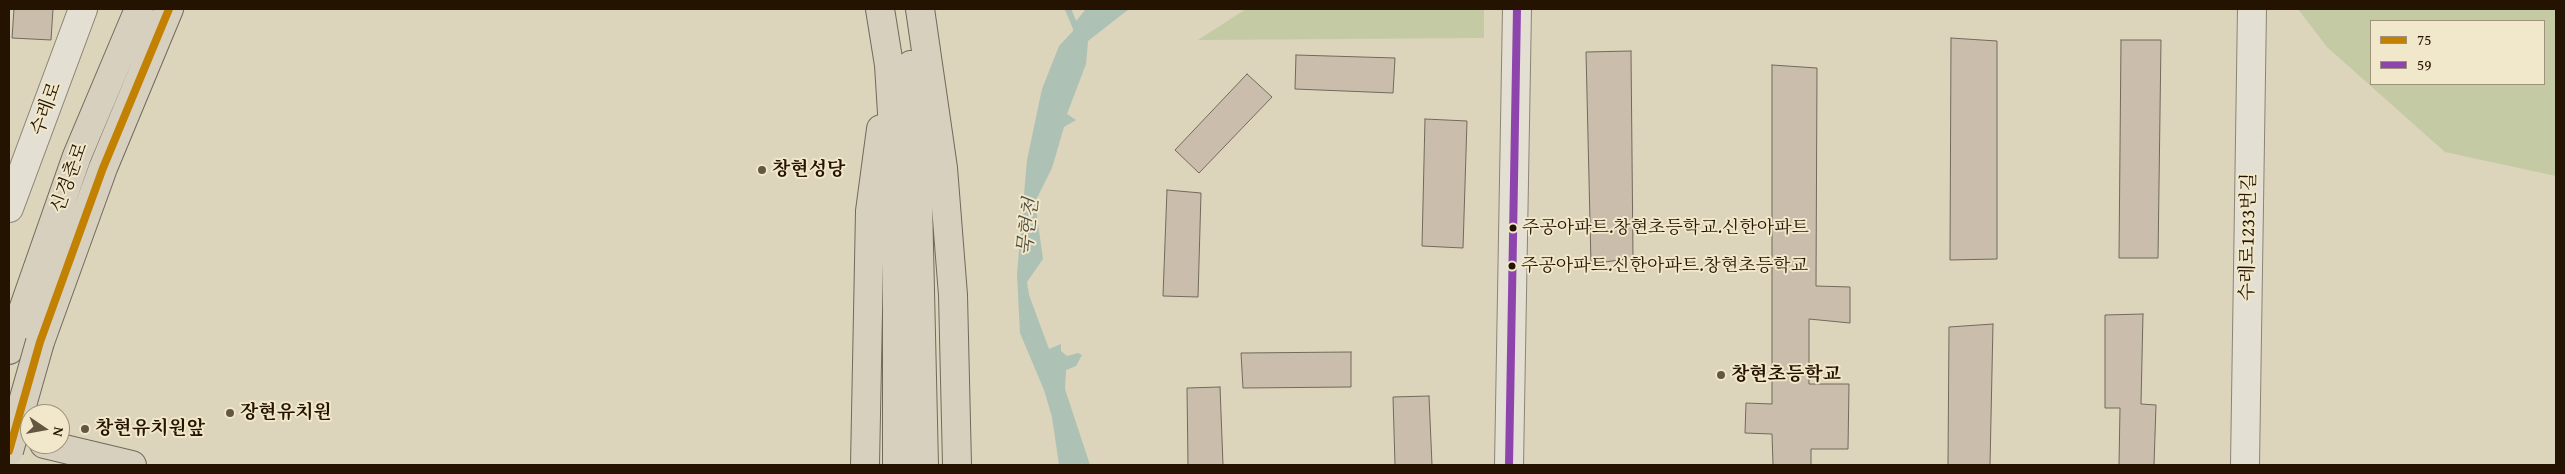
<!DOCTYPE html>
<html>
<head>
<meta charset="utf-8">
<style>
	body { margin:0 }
	#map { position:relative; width:2565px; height:474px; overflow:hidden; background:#dcd4bb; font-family:"Gentium Book Plus",serif }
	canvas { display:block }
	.frame { position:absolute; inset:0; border:10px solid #241301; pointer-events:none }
	.legend { position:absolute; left:2370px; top:20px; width:175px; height:65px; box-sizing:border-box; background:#f1e7ca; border:1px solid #9f927a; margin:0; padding:6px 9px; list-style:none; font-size:15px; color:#241301 }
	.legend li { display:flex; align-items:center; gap:10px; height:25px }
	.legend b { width:25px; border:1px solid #9f927a }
	.north { position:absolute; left:20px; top:404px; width:50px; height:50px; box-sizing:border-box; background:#f1e7ca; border:1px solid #9f927a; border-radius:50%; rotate:102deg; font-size:14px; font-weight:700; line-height:20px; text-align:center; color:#241301 }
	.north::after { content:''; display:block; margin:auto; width:18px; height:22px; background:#645742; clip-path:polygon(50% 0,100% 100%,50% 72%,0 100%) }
</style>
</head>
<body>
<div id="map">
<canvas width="2565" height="474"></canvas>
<div class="frame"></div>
<ul class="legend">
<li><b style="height:6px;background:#c28100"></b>75</li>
<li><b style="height:6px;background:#8e44ad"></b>59</li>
</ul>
<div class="north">N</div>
</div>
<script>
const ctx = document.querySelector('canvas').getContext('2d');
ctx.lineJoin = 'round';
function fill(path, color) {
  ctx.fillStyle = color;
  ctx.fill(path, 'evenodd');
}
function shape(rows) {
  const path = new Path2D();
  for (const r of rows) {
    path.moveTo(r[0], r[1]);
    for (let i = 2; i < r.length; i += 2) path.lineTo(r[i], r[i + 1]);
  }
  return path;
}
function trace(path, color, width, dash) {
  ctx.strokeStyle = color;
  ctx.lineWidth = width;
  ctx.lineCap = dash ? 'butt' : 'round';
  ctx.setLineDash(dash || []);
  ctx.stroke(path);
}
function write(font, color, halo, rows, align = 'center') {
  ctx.font = font + ' "Gentium Book Plus","Noto Serif KR",serif';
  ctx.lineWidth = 4;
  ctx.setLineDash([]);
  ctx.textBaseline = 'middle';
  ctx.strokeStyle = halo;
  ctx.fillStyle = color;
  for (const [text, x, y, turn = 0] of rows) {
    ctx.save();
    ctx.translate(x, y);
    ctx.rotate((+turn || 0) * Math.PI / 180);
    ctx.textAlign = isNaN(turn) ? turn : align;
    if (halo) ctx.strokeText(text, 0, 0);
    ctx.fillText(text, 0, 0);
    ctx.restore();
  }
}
const green = shape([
	[1246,9,1484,9,1484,38,1198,40],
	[2298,9,2556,9,2556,176,2445,152,2327,47],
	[2371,21,2544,21,2544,84,2371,84]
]);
const water = shape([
	[1086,9,1129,9,1088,41,1086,64,1067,114,1076,120,1064,127,1052,168,1035,202,1043,259,1027,282,1029,295,1049,349,1061,344,1061,351,1067,356,1078,353,1082,355,1076,366,1066,370,1065,389,1090,465,1059,465,1052,417,1044,390,1020,333,1017,274,1027,160,1042,89,1059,46,1073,31,1076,21]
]);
const stream = shape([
	[1068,9,1078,33]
]);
const building = shape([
	[14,9,53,9,51,40,12,38,14,9],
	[1951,38,1997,41,1997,259,1950,260,1951,38],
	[2121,40,2161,40,2158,258,2119,258,2121,40],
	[1631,51,1633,258,1591,264,1586,52,1631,51],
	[1296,55,1395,58,1393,93,1295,89,1296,55],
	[1772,65,1817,68,1816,286,1850,287,1850,323,1809,319,1809,384,1849,384,1848,449,1811,449,1811,465,1773,465,1772,434,1745,433,1746,403,1772,404,1772,65],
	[1247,74,1272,97,1199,173,1175,150,1247,74],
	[1425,119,1467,121,1463,248,1422,246,1425,119],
	[1167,190,1201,193,1198,297,1163,296,1167,190],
	[2143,314,2141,404,2156,405,2154,465,2119,465,2120,408,2105,408,2105,315,2143,314],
	[1993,324,1990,465,1948,465,1949,327,1993,324],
	[1351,352,1351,387,1243,388,1241,353,1351,352],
	[1220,387,1223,465,1188,465,1187,388,1220,387],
	[1429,396,1432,465,1395,465,1393,397,1429,396]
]);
const minor = shape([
	[9,208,83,9],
	[1509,465,1517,9],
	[2245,465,2252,9]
]);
const major = shape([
	[44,444,132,465]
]);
const highway = shape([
	[880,9,889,65,897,194,897,465],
	[920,9,943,168,953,295,957,465],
	[911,65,916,116,924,465],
	[40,342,103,168,169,9],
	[9,350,77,156,139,9],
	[865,465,870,211,881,129]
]);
const highwayBridge = shape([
	[9,451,40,342]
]);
const bus1 = shape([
	[9,451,40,342,103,168,169,9]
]);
const bus2 = shape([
	[1509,465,1517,9]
]);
const markers = [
	[762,170,5,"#645742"],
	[1513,228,4.5,"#241301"],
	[1512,266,4.5,"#241301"],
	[1721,375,5,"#645742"],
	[230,413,5,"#645742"],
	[85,429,5,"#645742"]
];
const busNames = [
	["주공아파트.창현초등학교.신한아파트",1522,228],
	["주공아파트.신한아파트.창현초등학교",1521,266]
];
const streetNames = [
	["수레로",47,109,-70],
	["신경춘로",70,178,-70],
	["수레로1233번길",2249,237,-89]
];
const poiNames = [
	["창현성당",772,170],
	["창현초등학교",1731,375],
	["장현유치원",240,413],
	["창현유치원앞",95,429]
];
const waterNames = [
	["묵현천",1029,227,-83]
];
fill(green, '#c4caa3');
fill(water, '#adc1b5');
trace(stream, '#adc1b5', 6);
fill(building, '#cabdac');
trace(building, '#716a5b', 1);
trace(minor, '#8b8474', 30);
trace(major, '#716a5b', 30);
trace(highway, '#716a5b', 30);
trace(minor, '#e3dfd3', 28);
trace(major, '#d7d0be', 28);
trace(highway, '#d7d0be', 28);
trace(highwayBridge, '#716a5b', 30, []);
trace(highwayBridge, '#d7d0be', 28);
trace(bus1, '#c28100', 8);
trace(bus2, '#8e44ad', 8);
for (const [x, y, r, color] of markers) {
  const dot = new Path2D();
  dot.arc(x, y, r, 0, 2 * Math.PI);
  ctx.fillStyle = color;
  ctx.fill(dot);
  trace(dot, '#f1e7ca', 2);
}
write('18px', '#241301', '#f1e7ca', busNames, 'left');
write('19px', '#241301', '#f1e7ca', streetNames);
write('bold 19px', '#241301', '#f1e7ca', poiNames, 'left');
write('italic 20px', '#4d4d3f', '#f1e7ca', waterNames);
</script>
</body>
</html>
